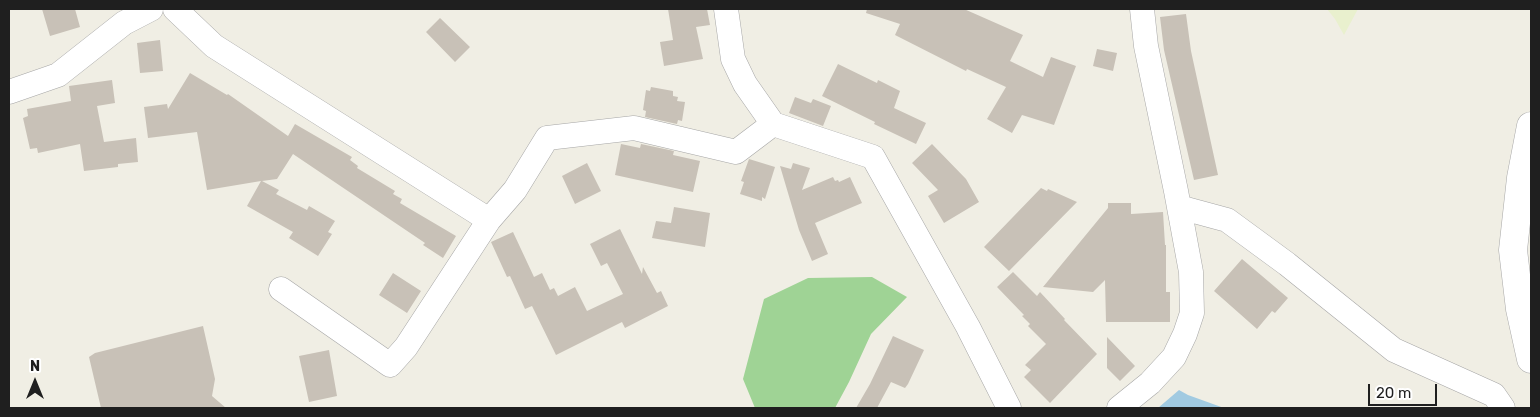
<!DOCTYPE html>
<html>
<head>
<meta charset="utf-8">
<style>
	body { margin:0 }
	#map { position:relative; width:1540px; height:417px; overflow:hidden; background:#f0eee4; font-family:Rubik,sans-serif }
	canvas { display:block }
	.frame { position:absolute; inset:0; border:10px solid #1f1f1f; pointer-events:none }
	.north { position:absolute; left:10px; top:357px; width:50px; height:50px; -webkit-text-stroke:4px #fff; paint-order:stroke; rotate:0deg; font-size:14px; font-weight:700; line-height:20px; text-align:center; color:#1f1f1f }
	.north::after { content:''; display:block; margin:auto; width:18px; height:22px; background:#1f1f1f; clip-path:polygon(50% 0,100% 100%,50% 72%,0 100%) }
	.scale { position:absolute; left:1368px; top:384px; width:69px; height:22px; box-sizing:border-box; border:2px solid #1f1f1f; border-top:0; padding-left:6px; font-size:15px; line-height:18px; white-space:nowrap; color:#1f1f1f; -webkit-text-stroke:4px #fff; paint-order:stroke }
</style>
</head>
<body>
<div id="map">
<canvas width="1540" height="417"></canvas>
<div class="frame"></div>
<div class="north">N</div>
<div class="scale">20 m</div>
</div>
<script>
const ctx = document.querySelector('canvas').getContext('2d');
ctx.lineJoin = 'round';
function fill(path, color) {
  ctx.fillStyle = color;
  ctx.fill(path, 'evenodd');
}
function shape(rows) {
  const path = new Path2D();
  for (const r of rows) {
    path.moveTo(r[0], r[1]);
    for (let i = 2; i < r.length; i += 2) path.lineTo(r[i], r[i + 1]);
  }
  return path;
}
function trace(path, color, width, dash) {
  ctx.strokeStyle = color;
  ctx.lineWidth = width;
  ctx.lineCap = dash ? 'butt' : 'round';
  ctx.setLineDash(dash || []);
  ctx.stroke(path);
}
const farmland = shape([
	[1327,9,1358,9,1344,35,1335,19]
]);
const forest = shape([
	[872,277,907,297,871,334,849,382,835,408,755,408,743,379,764,299,808,278]
]);
const water = shape([
	[1179,390,1188,395,1224,408,1158,408]
]);
const building = shape([
	[42,9,75,9,80,27,50,36],
	[668,9,707,9,710,25,696,27,703,59,664,66,660,42,673,40],
	[867,9,964,9,1023,35,1010,61,1043,77,1051,57,1076,66,1054,125,1022,115,1012,133,987,119,1006,87,967,69,966,71,895,35,900,24,866,13],
	[1186,14,1191,51,1218,175,1194,180,1164,50,1160,17],
	[440,18,470,47,455,62,426,32],
	[160,40,163,71,140,73,137,43],
	[1097,49,1117,53,1113,71,1093,66],
	[838,64,877,83,878,80,900,91,894,108,926,123,916,144,874,124,875,122,822,96],
	[190,73,227,95,228,94,288,136,295,124,352,157,350,160,358,166,357,168,395,191,393,194,402,199,400,203,456,236,443,258,423,245,425,243,293,154,277,179,262,181,279,190,276,194,307,210,309,206,335,221,328,232,332,234,318,256,289,238,293,232,247,206,261,181,207,190,197,132,148,138,144,107,167,104,168,109],
	[112,80,115,103,97,106,104,142,136,138,138,162,118,164,118,167,84,171,80,144,38,153,37,148,30,149,23,118,28,116,27,109,71,101,69,86],
	[651,87,673,91,673,96,678,97,677,101,685,102,682,121,678,120,677,124,645,117,646,111,643,110,646,90,650,91],
	[795,97,811,103,813,99,831,106,823,126,789,113],
	[621,144,640,148,641,144,674,151,673,155,700,161,693,192,615,175],
	[932,144,966,179,979,202,944,223,928,196,938,190,912,163],
	[749,159,775,167,765,199,762,197,762,201,740,194,744,182,741,181],
	[587,163,601,191,575,204,562,176],
	[793,163,810,168,802,190,833,177,835,181,838,180,839,182,850,177,862,203,815,223,828,254,812,261,799,230,780,166,791,169],
	[1041,188,1047,191,1048,189,1077,202,1009,271,984,247],
	[1108,203,1131,203,1131,214,1163,212,1165,245,1166,245,1166,292,1170,292,1170,322,1106,322,1105,280,1093,292,1043,287,1108,208],
	[674,207,710,213,705,247,652,238,656,221,671,223],
	[620,229,642,274,643,267,657,293,661,291,668,306,625,328,622,322,556,355,532,306,525,309,510,276,507,277,491,242,513,232,534,277,542,273,550,290,554,288,558,296,575,287,587,311,623,294,607,263,601,266,590,244],
	[1242,259,1288,298,1275,313,1272,311,1257,329,1214,291],
	[1013,272,1037,296,1040,292,1065,319,1064,320,1097,354,1050,403,1024,377,1031,370,1025,365,1046,344,1028,326,1030,324,1022,316,1024,315,997,287],
	[393,273,421,291,407,313,379,295],
	[203,326,215,379,212,396,226,408,101,408,89,357,95,353],
	[893,336,924,350,908,384,905,388,891,382,877,408,856,408,870,384],
	[1107,337,1135,366,1120,381,1107,368],
	[329,350,337,396,309,402,299,356]
]);
const minor = shape([
	[175,9,214,46,489,220,515,190,547,138,634,128,736,152,773,124],
	[726,9,733,59,745,84,773,124,873,157,968,327,1009,408],
	[9,92,58,75,124,23,151,9],
	[1179,207,1227,220,1287,264,1394,350,1494,395,1503,408],
	[281,289,390,365,406,347,489,220],
	[1119,408,1150,383,1174,357,1185,334,1192,313,1191,272,1176,191,1146,46,1142,9]
]);
const tertiary = shape([
	[1531,126,1521,178,1513,250,1520,309,1531,359]
]);
fill(farmland, '#e9f0ce');
fill(forest, '#9fd395');
fill(water, '#a1cae1');
fill(building, '#c8c1b7');
trace(minor, '#a6a6a6', 25);
trace(tertiary, '#a6a6a6', 29);
trace(minor, '#fff', 24);
trace(tertiary, '#fff', 28);
</script>
</body>
</html>
